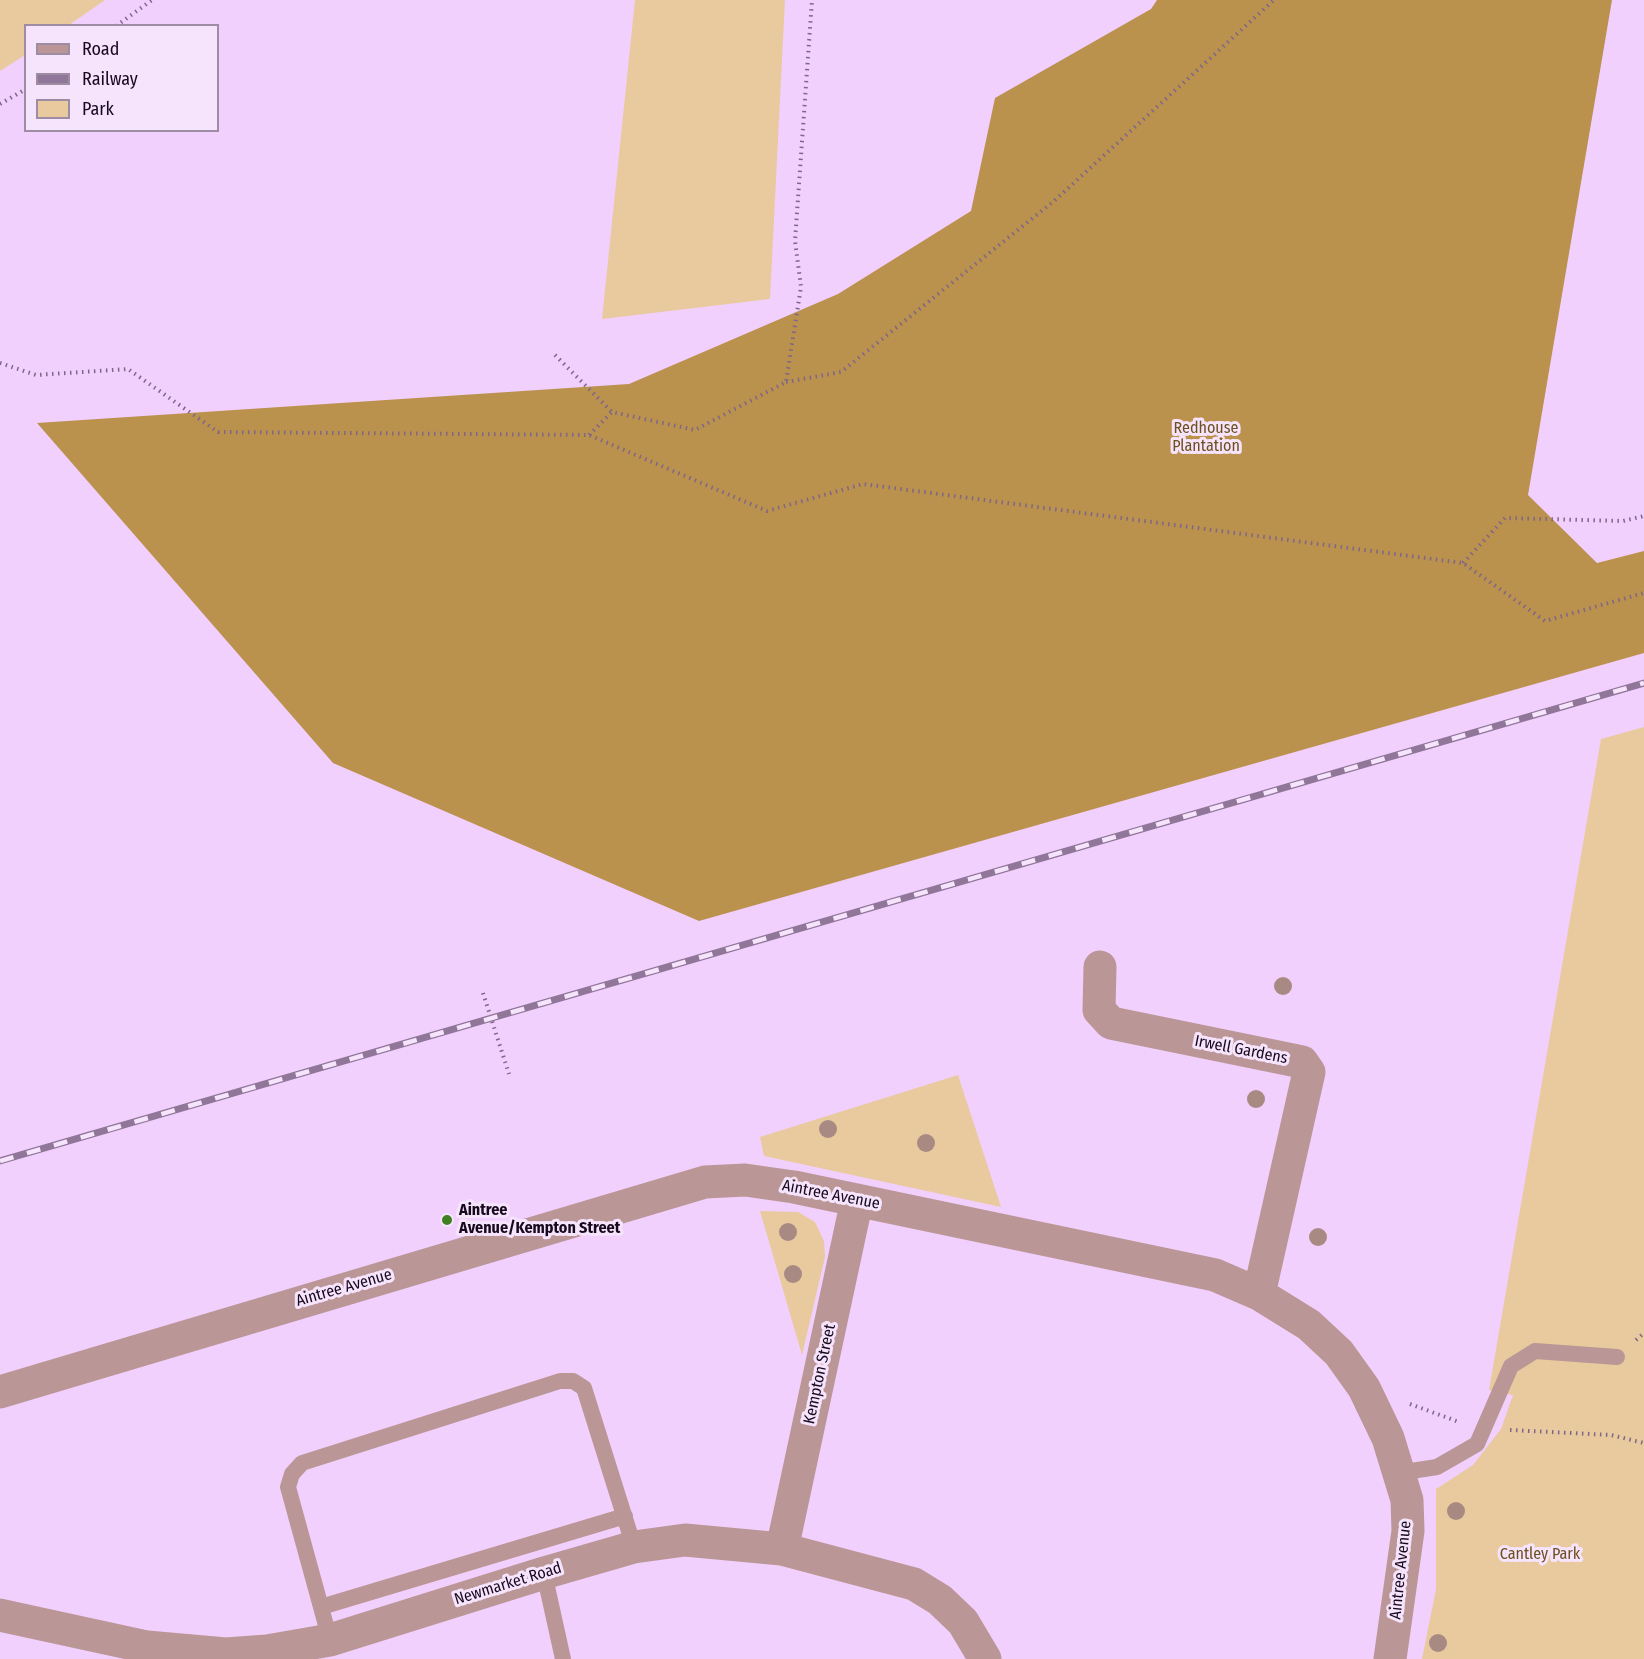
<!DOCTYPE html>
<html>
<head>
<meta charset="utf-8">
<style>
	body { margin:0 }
	#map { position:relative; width:1644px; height:1659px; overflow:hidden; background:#f2d0fe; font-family:"Fira Sans Condensed",sans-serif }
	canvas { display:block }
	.legend { position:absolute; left:24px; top:24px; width:195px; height:108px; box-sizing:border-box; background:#f5e4fc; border:2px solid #9d8ca3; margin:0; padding:8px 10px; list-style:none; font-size:18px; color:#18091d }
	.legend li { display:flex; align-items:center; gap:12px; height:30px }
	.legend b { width:30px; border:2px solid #9d8ca3 }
</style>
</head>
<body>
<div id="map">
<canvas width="1644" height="1659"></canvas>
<ul class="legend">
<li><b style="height:8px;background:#bb9696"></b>Road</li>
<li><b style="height:8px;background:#907698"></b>Railway</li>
<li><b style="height:16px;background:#e8ca9e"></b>Park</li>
</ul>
</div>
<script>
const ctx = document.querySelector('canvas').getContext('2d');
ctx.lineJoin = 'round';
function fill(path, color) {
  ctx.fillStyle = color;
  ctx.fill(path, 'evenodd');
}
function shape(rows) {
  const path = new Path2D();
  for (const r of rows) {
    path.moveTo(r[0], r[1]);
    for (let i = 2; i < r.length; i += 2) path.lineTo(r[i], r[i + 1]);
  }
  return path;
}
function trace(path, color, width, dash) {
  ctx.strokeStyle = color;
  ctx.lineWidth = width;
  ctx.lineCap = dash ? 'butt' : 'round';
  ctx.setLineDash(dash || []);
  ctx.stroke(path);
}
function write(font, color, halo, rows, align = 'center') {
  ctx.font = font + ' "Fira Sans Condensed",sans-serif';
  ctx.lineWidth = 6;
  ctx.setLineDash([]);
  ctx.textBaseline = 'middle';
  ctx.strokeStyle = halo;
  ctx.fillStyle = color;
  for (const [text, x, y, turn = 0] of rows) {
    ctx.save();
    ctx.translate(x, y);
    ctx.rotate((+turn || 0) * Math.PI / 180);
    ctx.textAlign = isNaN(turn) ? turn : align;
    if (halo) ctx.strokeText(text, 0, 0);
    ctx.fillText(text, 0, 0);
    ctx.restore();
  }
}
const green = shape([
	[0,0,105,0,69,25,26,26,25,55,0,71],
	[635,0,785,0,770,299,602,319],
	[1644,727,1644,1659,1422,1659,1436,1589,1436,1489,1473,1465,1501,1429,1513,1395,1489,1390,1601,739],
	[958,1075,1001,1207,764,1156,760,1137],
	[760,1211,798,1212,815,1222,824,1241,825,1257,802,1355]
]);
const forest = shape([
	[1157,0,1612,0,1528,495,1597,563,1644,551,1644,653,699,921,333,763,37,423,629,384,838,294,971,211,995,98,1151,9]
]);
const path = shape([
	[116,26,152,0],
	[0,104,26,89],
	[555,355,612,412,695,430,786,382,801,287,795,241,812,0],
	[0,363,36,375,128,369,218,432,589,435,767,511,863,484,1463,563,1545,621,1644,593],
	[786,382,841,372,1054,201,1274,0],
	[589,435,612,412],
	[1463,563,1505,518,1623,521,1644,516],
	[483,993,509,1074],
	[1636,1340,1644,1333],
	[1410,1404,1459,1422],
	[1510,1430,1611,1435,1644,1443]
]);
const lane = shape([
	[1398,1473,1437,1467,1477,1444,1511,1366,1535,1351,1617,1357],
	[544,1573,563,1659],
	[321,1607,625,1516],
	[330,1640,288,1487,292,1474,302,1463,560,1381,573,1381,584,1388,634,1547]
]);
const street = shape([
	[1100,967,1099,1010,1111,1023,1302,1062,1309,1072,1259,1294],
	[0,1392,705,1182,745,1180,794,1187,1215,1275,1259,1294,1309,1325,1339,1353,1364,1388,1388,1438,1407,1500,1408,1531,1390,1659],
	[782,1549,857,1200],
	[0,1615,147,1647,226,1654,267,1651,330,1640,544,1573,634,1547,685,1540,782,1549,914,1584,940,1600,963,1622,985,1659]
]);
const rail = shape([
	[0,1161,1644,683]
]);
const trees = [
	[1283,986],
	[1256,1099],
	[828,1129],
	[926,1143],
	[788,1232],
	[1318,1237],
	[793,1274],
	[1456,1511],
	[1438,1643]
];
const markers = [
	[447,1220,6,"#418020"]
];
const parkNames = [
	["Redhouse",1206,429],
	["Plantation",1206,447],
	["Cantley Park",1540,1555]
];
const streetNames = [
	["Irwell Gardens",1241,1050,11],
	["Aintree Avenue",831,1195,11],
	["Aintree Avenue",344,1288,-16],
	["Kempton Street",820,1374,-78],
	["Aintree Avenue",1401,1570,-84],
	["Newmarket Road",508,1584,-17]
];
const poiNames = [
	["Aintree",459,1211],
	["Avenue/Kempton Street",459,1229]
];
fill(green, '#e8ca9e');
fill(forest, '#bb914e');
trace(path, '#7f6787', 4, [1.5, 4.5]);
trace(lane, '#bb9696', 16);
trace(street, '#bb9696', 33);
trace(rail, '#907698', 7);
trace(rail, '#f5e4fc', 4.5, [14]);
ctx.fillStyle = '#a98a83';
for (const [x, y] of trees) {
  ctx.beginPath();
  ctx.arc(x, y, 9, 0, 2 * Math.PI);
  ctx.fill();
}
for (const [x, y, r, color] of markers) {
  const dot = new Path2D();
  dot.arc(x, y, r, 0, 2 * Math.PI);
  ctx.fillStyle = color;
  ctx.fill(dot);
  trace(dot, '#f5e4fc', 2);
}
write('16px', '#6e501e', '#f5e4fc', parkNames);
write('16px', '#18091d', '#f5e4fc', streetNames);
write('bold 16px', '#18091d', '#f5e4fc', poiNames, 'left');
</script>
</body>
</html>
